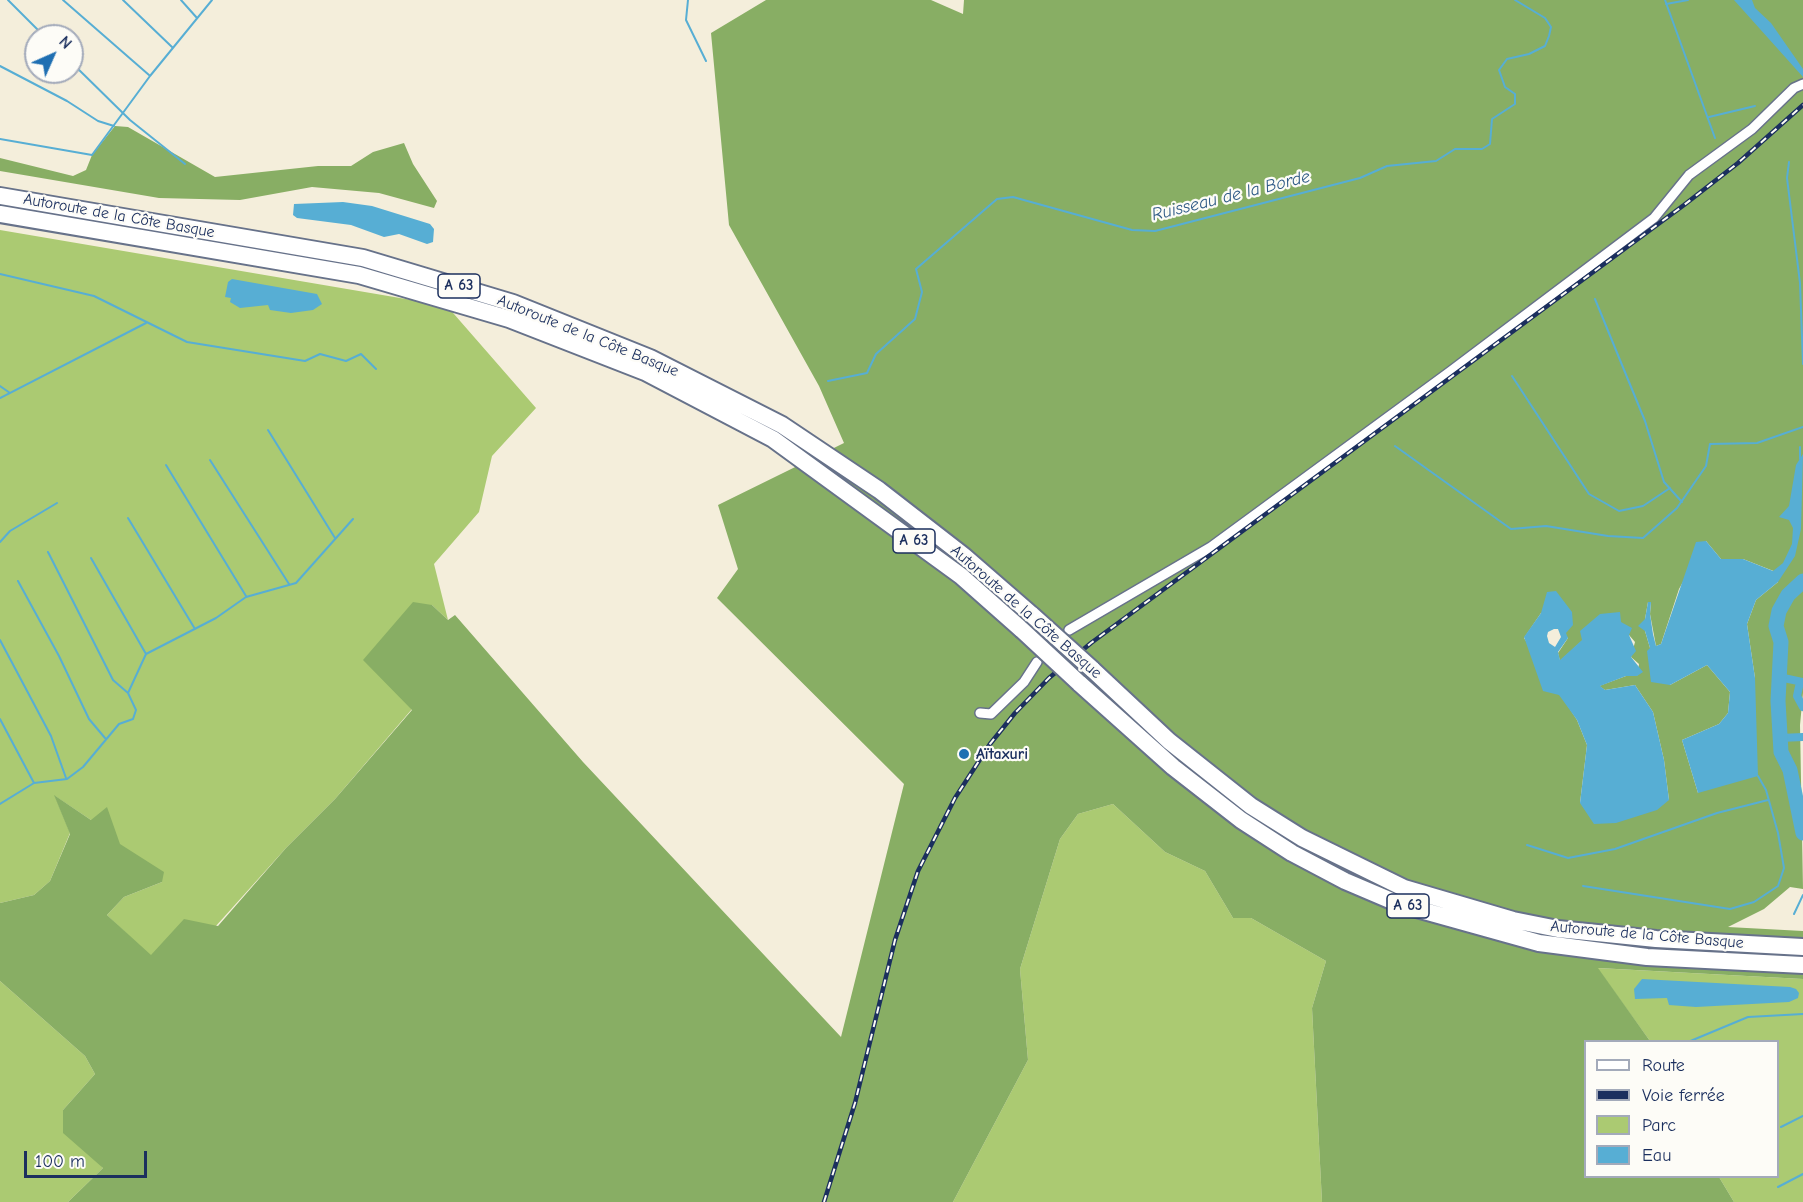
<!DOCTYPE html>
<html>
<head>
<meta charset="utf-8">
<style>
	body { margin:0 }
	#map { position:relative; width:1803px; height:1202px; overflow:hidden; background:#f4eedb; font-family:"Comic Neue",sans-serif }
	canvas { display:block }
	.legend { position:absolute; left:1584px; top:1040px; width:195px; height:138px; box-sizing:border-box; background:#fdfcf7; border:2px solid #a3aaba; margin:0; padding:8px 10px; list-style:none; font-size:18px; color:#1b2f5e }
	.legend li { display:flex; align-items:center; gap:12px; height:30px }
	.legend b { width:30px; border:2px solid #a3aaba }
	.north { position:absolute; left:24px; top:24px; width:60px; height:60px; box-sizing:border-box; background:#fdfcf7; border:2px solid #a3aaba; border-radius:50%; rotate:45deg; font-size:16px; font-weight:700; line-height:24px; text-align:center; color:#1b2f5e }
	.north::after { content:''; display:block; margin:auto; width:21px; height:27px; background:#1f6fb2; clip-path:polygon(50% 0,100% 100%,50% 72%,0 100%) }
	.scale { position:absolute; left:24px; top:1151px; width:123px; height:27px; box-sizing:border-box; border:3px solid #1b2f5e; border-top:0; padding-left:8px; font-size:18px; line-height:21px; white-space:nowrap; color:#1b2f5e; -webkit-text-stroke:4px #fdfcf7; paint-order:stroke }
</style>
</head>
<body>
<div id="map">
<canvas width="1803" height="1202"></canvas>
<ul class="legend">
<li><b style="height:8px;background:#fff"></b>Route</li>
<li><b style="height:8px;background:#1b2f5e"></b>Voie ferrée</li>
<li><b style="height:16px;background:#abca72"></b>Parc</li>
<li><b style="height:16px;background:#57aed4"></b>Eau</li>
</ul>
<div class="north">N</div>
<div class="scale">100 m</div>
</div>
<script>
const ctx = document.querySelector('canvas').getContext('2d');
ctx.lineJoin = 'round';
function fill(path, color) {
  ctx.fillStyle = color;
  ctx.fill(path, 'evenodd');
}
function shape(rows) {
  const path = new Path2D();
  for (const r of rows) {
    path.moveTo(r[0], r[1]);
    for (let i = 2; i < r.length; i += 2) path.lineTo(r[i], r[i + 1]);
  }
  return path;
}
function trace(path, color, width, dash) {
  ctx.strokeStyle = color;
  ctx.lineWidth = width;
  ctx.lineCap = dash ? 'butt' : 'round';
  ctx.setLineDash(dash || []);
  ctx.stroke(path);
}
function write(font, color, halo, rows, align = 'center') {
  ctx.font = font + ' "Comic Neue",sans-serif';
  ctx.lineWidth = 4.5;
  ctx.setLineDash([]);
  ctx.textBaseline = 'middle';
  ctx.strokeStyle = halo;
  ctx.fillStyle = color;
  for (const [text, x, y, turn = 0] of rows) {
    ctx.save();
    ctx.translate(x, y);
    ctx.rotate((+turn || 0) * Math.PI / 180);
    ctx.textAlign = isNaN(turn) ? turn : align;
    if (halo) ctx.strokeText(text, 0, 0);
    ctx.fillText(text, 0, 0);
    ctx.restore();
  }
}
const green = shape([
	[0,230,447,306,536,408,492,456,479,512,434,564,448,620,432,605,412,709,335,799,286,848,171,976,107,915,124,897,162,882,91,820,55,796,70,833,50,881,34,895,0,903],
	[1113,804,1165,852,1205,871,1233,918,1251,918,1326,961,1312,1008,1322,1202,953,1202,1028,1060,1020,969,1060,839,1078,814],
	[1597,968,1803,979,1803,1202,1734,1202,1719,1177,1778,1176,1778,1042,1650,1041],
	[0,981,85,1056,95,1074,63,1110,103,1168,68,1202,0,1202]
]);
const forest = shape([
	[766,0,931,0,963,14,964,0,1803,0,1803,693,1800,725,1803,889,1790,887,1764,909,1728,927,1803,931,1803,979,1598,968,1650,1041,1586,1042,1586,1176,1719,1177,1734,1202,1322,1202,1312,1008,1326,961,1251,918,1233,918,1205,871,1165,852,1113,804,1078,814,1060,839,1020,969,1028,1060,953,1202,68,1202,103,1168,63,1133,63,1110,95,1074,85,1056,0,981,0,903,34,895,50,881,70,834,54,795,91,820,107,807,120,844,164,872,162,882,124,897,107,915,151,955,184,919,218,926,286,848,335,799,412,710,363,660,413,602,432,605,448,620,455,615,583,762,841,1037,904,784,717,598,738,569,718,505,844,443,819,386,729,225,711,33],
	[1706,541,1721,559,1743,559,1776,572,1778,582,1756,600,1747,624,1755,678,1698,793,1682,740,1719,724,1728,713,1730,692,1707,665,1670,685,1650,648,1645,631,1645,619,1648,602,1651,602,1650,614,1656,646,1661,644,1679,589],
	[1541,613,1568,638,1558,653,1560,661,1583,640,1629,635,1635,642,1631,657,1639,664,1637,676,1626,676,1599,686,1605,690,1635,685,1653,712,1664,760,1669,800,1580,803,1587,745,1577,720,1524,638],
	[115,126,128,127,215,177,318,166,351,166,373,152,404,143,413,164,437,201,434,208,379,193,312,187,240,200,159,198,0,171,0,158,73,176,86,170,92,155]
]);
const water = shape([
	[1734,0,1752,0,1755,8,1771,23,1803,69,1803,77],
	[343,202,372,206,430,224,434,229,433,242,427,244,399,234,384,237,351,225,297,218,293,215,294,204],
	[232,279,317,294,322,304,313,310,291,313,270,310,268,305,240,308,230,302,231,298,225,297,228,282],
	[1803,454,1801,529,1795,556,1778,582,1756,600,1747,624,1755,678,1758,776,1698,793,1682,740,1719,724,1728,713,1730,692,1707,665,1670,685,1651,682,1647,651,1650,648,1645,631,1638,626,1645,619,1648,602,1651,602,1650,614,1653,634,1656,646,1661,644,1696,542,1706,541,1721,559,1743,559,1773,571,1783,563,1792,544,1793,528,1789,520,1779,517,1789,506,1796,465],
	[1556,591,1572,612,1573,625,1566,633,1568,638,1558,652,1560,660,1582,640,1580,631,1600,614,1620,612,1621,622,1632,628,1629,635,1636,651,1631,657,1643,672,1637,676,1626,676,1600,686,1605,690,1635,685,1653,712,1664,760,1669,800,1657,810,1616,823,1594,824,1580,803,1587,745,1577,720,1559,695,1543,691,1524,637,1541,613,1547,592],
	[1554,629,1558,629,1561,637,1555,647,1549,643,1547,636,1548,632],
	[1642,979,1790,987,1796,989,1799,993,1798,998,1789,1002,1696,1007,1669,1005,1667,998,1635,999,1634,989]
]);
const stream = shape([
	[8,0,44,36],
	[63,0,149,75],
	[123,0,172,47],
	[181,0,197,18],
	[688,0,686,20,706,61],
	[1665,0,1715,138],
	[1666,4,1688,0],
	[72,63,130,120,185,164],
	[0,66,67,101,98,121,114,126],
	[1709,117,1755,106],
	[0,139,92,155,150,76,212,0],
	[1789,162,1787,178,1800,283,1803,364],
	[0,274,94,296,187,342,305,361,320,354,346,361,361,354,376,369],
	[1595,299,1645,421,1664,482,1682,502],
	[1512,376,1589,494,1619,511,1643,506,1670,488],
	[828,381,867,373,876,354,915,319,922,292,916,269,997,199,1013,197,1132,230,1155,231,1360,178,1387,166,1436,161,1455,149,1482,149,1490,144,1492,119,1515,104,1515,94,1505,87,1499,70,1507,59,1529,54,1545,46,1549,36,1551,27,1545,18,1515,0],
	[0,386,10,393],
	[0,398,146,323],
	[268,430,335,538],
	[1395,446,1511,529,1546,526,1608,536,1643,538,1677,508,1706,466,1710,444,1757,443,1803,427],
	[1800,459,1800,447],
	[210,460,289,584],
	[166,465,246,596],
	[128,518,195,629],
	[0,542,10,531,57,503],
	[48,552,113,680,128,693],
	[91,558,146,654],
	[18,581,59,656,89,719,105,738],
	[0,640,51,736,66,778],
	[0,719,34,783],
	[0,804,34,783,67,779,83,767,119,724,133,719,136,710,128,693,146,654,216,618,246,597,296,583,353,519],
	[1527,845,1568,858,1615,849,1717,813,1768,800],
	[1583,886,1730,909,1754,902,1778,886,1784,868,1778,833,1766,790,1758,776],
	[1794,914,1803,895],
	[1688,1042,1748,1017,1803,1014],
	[1781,1127,1803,1116],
	[1778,1187,1803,1174]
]);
const canal = shape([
	[1779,677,1803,682],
	[1800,682,1797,696,1803,707],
	[1780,738,1803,737]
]);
const river = shape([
	[1803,581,1788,595,1779,611,1776,626,1781,642,1778,701,1781,752,1790,770,1803,833]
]);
const minor = shape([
	[1069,630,1211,547,1451,371,1654,218,1689,175,1752,129,1794,88,1803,84],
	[980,713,991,714,1024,682,1037,662]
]);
const motorway = shape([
	[0,196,363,258,513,303,650,358,782,425,879,490,964,556,1032,615],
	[0,214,359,275,509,319,645,372,773,439,961,576,1022,630],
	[1092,669,1169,741,1251,806,1302,838,1404,888,1513,920,1558,929,1656,939,1803,947],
	[1079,683,1173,767,1241,820,1292,853,1345,881,1399,904,1539,943,1647,957,1803,965]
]);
const rail = shape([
	[824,1202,855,1103,895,940,918,871,955,798,990,744,1015,713,1049,678,1091,643,1684,205,1738,163,1803,105]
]);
const motorwayBridge = shape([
	[1032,615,1092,669],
	[1022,630,1079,683]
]);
const markers = [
	[964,754,6,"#1f6fb2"]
];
const shields = [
	[459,286,42],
	[914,541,42],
	[1408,906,42]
];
const shieldNames = [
	["A 63",459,286],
	["A 63",914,541],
	["A 63",1408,906]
];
const streetNames = [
	["Autoroute de la Côte Basque",119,216,10],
	["Autoroute de la Côte Basque",588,336,22],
	["Autoroute de la Côte Basque",1026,612,41],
	["Autoroute de la Côte Basque",1647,935,5]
];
const poiNames = [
	["Aïtaxuri",976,754]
];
const waterNames = [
	["Ruisseau de la Borde",1231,196,-14]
];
fill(green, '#abca72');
fill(forest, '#88ae64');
fill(water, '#57aed4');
trace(stream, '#57aed4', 2);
trace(canal, '#57aed4', 8);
trace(river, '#57aed4', 15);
trace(minor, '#67728a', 12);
trace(motorway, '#67728a', 20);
trace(minor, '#fff', 9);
trace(motorway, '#fff', 16);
trace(rail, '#1b2f5e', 4.5);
trace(rail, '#fdfcf7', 2, [7]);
trace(motorwayBridge, '#67728a', 20, []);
trace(motorwayBridge, '#fff', 16);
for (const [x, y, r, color] of markers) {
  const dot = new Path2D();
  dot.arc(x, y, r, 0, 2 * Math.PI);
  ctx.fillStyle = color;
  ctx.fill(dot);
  trace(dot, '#fdfcf7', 2);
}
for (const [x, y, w] of shields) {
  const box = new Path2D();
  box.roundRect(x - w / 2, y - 12, w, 24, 4.5);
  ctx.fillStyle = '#fdfcf7';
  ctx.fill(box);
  trace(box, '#1b2f5e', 1.5);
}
write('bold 15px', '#1b2f5e', null, shieldNames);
write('16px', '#1b2f5e', '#fdfcf7', streetNames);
write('bold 16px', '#1b2f5e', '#fdfcf7', poiNames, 'left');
write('italic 18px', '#305b87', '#fdfcf7', waterNames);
</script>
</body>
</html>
